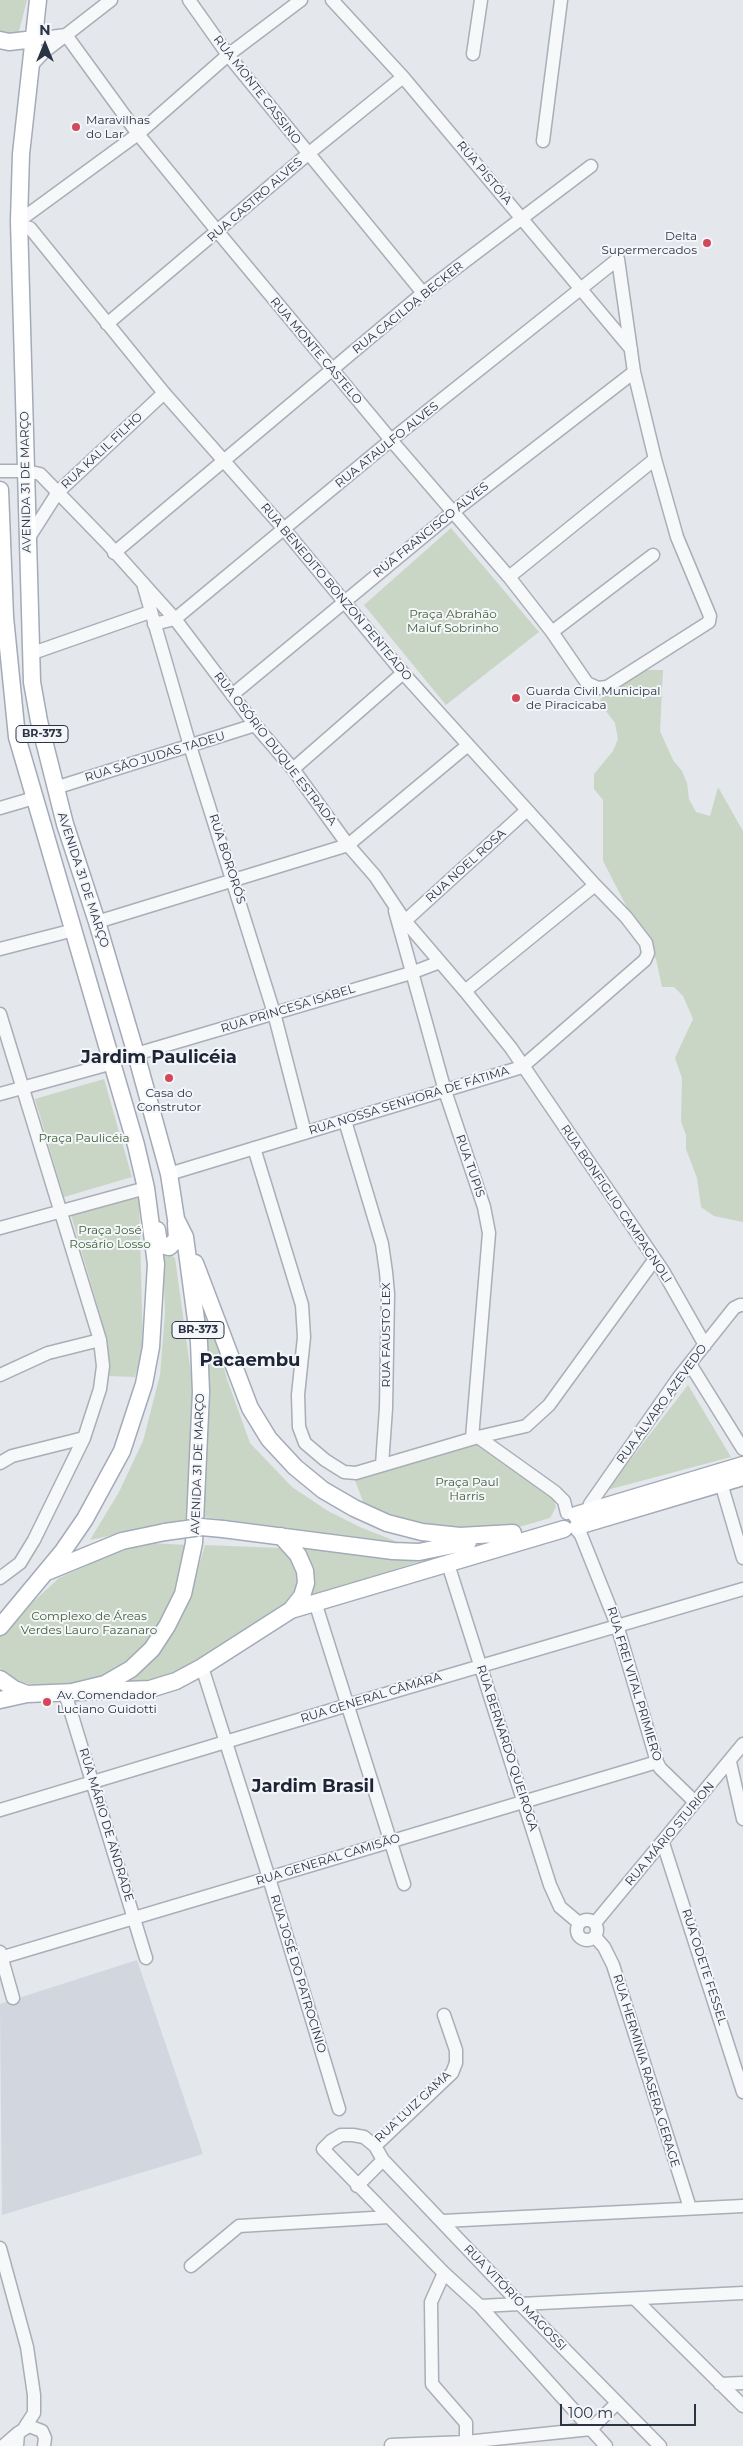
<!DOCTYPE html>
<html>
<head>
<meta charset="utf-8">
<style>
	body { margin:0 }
	#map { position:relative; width:743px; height:2446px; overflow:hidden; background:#e4e7ec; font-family:Montserrat,sans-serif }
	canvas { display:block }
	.north { position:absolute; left:20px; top:20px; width:50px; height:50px; -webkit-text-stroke:4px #f4f6f9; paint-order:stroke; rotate:0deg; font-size:14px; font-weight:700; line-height:20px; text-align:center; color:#2b3445 }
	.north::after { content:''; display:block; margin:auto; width:18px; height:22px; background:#2b3445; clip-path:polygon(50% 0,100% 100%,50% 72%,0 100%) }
	.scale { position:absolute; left:560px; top:2404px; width:136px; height:22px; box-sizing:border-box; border:2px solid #2b3445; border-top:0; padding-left:6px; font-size:15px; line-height:18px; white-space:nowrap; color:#2b3445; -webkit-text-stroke:4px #f4f6f9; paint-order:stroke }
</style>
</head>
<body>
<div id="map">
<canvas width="743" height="2446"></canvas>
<div class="north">N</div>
<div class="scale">100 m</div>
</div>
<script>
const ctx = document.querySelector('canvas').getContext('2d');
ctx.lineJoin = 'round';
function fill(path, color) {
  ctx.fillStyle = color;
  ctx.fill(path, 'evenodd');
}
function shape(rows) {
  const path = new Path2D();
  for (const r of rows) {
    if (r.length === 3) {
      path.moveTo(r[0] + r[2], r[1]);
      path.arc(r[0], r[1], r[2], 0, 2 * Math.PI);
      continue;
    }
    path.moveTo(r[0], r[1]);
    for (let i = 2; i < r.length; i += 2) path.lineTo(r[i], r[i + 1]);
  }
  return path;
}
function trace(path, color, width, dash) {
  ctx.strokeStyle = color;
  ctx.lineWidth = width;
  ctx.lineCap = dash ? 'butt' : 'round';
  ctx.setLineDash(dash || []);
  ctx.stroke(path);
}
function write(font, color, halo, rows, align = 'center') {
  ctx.font = font + ' Montserrat,sans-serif';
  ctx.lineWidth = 4;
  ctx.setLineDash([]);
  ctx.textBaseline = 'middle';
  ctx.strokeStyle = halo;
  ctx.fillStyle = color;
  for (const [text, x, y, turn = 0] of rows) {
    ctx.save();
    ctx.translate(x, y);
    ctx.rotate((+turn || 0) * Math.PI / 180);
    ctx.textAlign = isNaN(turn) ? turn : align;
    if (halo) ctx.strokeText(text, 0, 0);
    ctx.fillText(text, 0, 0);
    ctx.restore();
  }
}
const built = shape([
	[137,1960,203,2154,2,2215,0,2004]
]);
const green = shape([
	[0,0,27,0,18,35,0,34],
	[451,528,539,632,446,705,364,605],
	[646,670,663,670,660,731,673,760,682,771,687,783,689,799,696,812,710,816,718,787,743,831,743,1222,714,1216,701,1207,697,1178,686,1149,686,1135,681,1122,682,1078,675,1058,693,1019,683,996,674,987,662,987,656,959,647,946,603,861,603,800,594,789,594,774,613,751,618,739,615,723,599,702,606,692,632,675],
	[104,1079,132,1177,64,1197,35,1099],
	[139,1194,143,1349,135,1377,108,1376,107,1350,101,1318,71,1215],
	[163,1251,175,1258,194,1395,187,1519,90,1540,119,1492,143,1441,160,1375,165,1313],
	[210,1331,216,1338,227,1379,250,1443,292,1487,328,1511,362,1528,398,1542,204,1517,208,1422,206,1338],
	[688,1385,731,1457,607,1490],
	[476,1442,552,1495,556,1507,550,1518,509,1530,461,1532,409,1525,366,1509,354,1478],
	[147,1543,189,1545,175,1598,160,1628,144,1647,103,1678,71,1685,45,1687,15,1681,4,1672,0,1668,0,1635,5,1628,59,1578,110,1555],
	[205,1545,282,1548,291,1553,301,1579,297,1591,288,1603,209,1656,160,1678,119,1684,154,1656,170,1637,189,1598],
	[299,1548,421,1561,306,1598]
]);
const minor = shape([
	[189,0,228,55,423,293],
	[332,0,403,77,631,349],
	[35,39,66,35,111,0],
	[473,54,481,0],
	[31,66,45,51,66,35,138,134,218,232,391,440,509,577,552,632,587,683,598,688,607,687,709,622,710,616,677,537,655,459,634,372,618,259],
	[543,141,561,0],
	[19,221,138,134,228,55,301,0],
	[20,226,30,228,164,393,284,529,403,673,595,885,626,917,646,943,648,953,645,960,522,1067,169,1174],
	[107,324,308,154,403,77],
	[0,471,26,471,40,474,107,543,175,619,255,725,293,769,348,845,375,876,405,921,465,991,511,1048,663,1271,705,1345],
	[28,539,58,492,164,393],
	[114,553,423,293,591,166],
	[509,577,655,459],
	[144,587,190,746,274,1013,305,1133],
	[154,624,175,619,391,440,618,259],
	[552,632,653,555],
	[30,654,150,612],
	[232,695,453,512,634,372],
	[293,769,403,673],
	[55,788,255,725],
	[0,808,34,798],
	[395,911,445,1091,484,1207,489,1233,472,1438],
	[405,921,527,810],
	[97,922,348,845,468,745],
	[0,949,74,930],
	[465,991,595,885],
	[0,1014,100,1340,103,1366,100,1389,84,1438,34,1540,20,1563,0,1578],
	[136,1054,411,973,440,962],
	[0,1094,113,1063],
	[345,1121,382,1244,386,1272,388,1294,386,1408,382,1465],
	[254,1148,302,1305,304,1337,298,1395,299,1427,305,1443,325,1460,344,1472,356,1473,478,1437,526,1426,549,1405,655,1259],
	[0,1228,146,1188],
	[690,1364,743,1449],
	[0,1375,48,1353,100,1340],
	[478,1437,555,1492,564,1501,567,1513],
	[0,1463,12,1456,84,1438],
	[721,1483,743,1558],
	[588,1510,590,1504,679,1377,734,1308,740,1305,743,1305],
	[576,1529,581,1535,617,1625,657,1762,660,1768,695,1802],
	[448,1564,550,1885,560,1907,579,1923],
	[315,1602,404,1884],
	[202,1667,269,1878,339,2109],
	[65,1693,146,1958],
	[730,1762,743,1819],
	[0,1810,348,1705,743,1589],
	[663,1843,743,2092],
	[587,1930,10],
	[595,1923,743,1744],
	[595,1937,604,1947,613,1965,690,2208],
	[0,1952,13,1998],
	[0,1958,657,1762],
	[375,2146,452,2073,456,2063,456,2050,444,2015],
	[357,2186,383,2160],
	[443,2221,743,2206],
	[0,2248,27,2347,34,2395,34,2413,25,2427],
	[191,2266,239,2226,389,2217],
	[444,2273,431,2302,432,2384,466,2423,466,2442],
	[635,2299,743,2406],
	[480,2306,743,2293],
	[720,2384,743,2383],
	[391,2445,466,2442,591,2429,617,2403],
	[3,2446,18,2433],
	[17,2446,18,2433,29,2426,42,2431,45,2438,44,2446],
	[606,2446,480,2306,444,2273,323,2149,331,2141,341,2135,353,2135,364,2137,375,2146,383,2160,520,2304,660,2446]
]);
const major = shape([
	[38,0,21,154,19,221,32,682,39,721,65,824,97,922,136,1054,169,1174,176,1219,185,1237,199,1342,201,1392,194,1543,183,1594,167,1626,152,1649,131,1669,105,1684,72,1692],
	[0,40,9,42,35,39],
	[0,490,5,617,17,737,136,1145,146,1188,156,1264,151,1347,144,1384,122,1451,85,1519,63,1551,0,1627],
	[157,1230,159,1244,169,1247,177,1239,176,1223],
	[195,1263,250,1408,269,1439,295,1467,323,1490,354,1508,387,1523,422,1532,460,1536,513,1533],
	[576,1515,743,1465],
	[578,1526,743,1477],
	[223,1529,393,1551,419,1552,468,1542],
	[281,1536,298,1555,305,1571,306,1583,302,1596,291,1610],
	[49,1571,122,1541,165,1532],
	[0,1679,14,1689,27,1694],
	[0,1700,27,1694,150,1689,176,1681,202,1667,291,1610,564,1529]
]);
const majorBridge = shape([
	[165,1532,201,1527,223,1529]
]);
const markers = [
	[76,127,5,"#d1495b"],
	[707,243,5,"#d1495b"],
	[516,698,5,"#d1495b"],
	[169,1078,5,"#d1495b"],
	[47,1702,5,"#d1495b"]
];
const shields = [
	[42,734,52],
	[198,1330,52]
];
const shieldNames = [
	["BR-373",42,734],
	["BR-373",198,1330]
];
const streetNames = [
	["RUA MONTE CASSINO",257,90,52],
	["RUA PISTÓIA",484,173,50],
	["RUA CASTRO ALVES",255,200,-41],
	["RUA CACILDA BECKER",408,308,-39],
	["RUA MONTE CASTELO",316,351,50],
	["RUA ATAULFO ALVES",387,445,-39],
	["RUA KALIL FILHO",102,451,-43],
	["AVENIDA 31 DE MARÇO",26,482,-91],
	["RUA FRANCISCO ALVES",431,530,-39],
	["RUA BENEDITO BONZON PENTEADO",336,592,50],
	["RUA OSÓRIO DUQUE ESTRADA",275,749,52],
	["RUA SÃO JUDAS TADEU",155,757,-17],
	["RUA BORORÓS",227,859,72],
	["RUA NOEL ROSA",466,866,-42],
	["AVENIDA 31 DE MARÇO",83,880,72],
	["RUA PRINCESA ISABEL",288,1009,-17],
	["RUA NOSSA SENHORA DE FÁTIMA",409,1101,-17],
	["RUA TUPIS",470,1166,71],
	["RUA BONFIGLIO CAMPAGNOLI",616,1204,56],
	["RUA FAUSTO LEX",386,1335,-90],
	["RUA ÁLVARO AZEVEDO",662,1404,-54],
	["AVENIDA 31 DE MARÇO",198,1464,-88],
	["RUA FREI VITAL PRIMIERO",634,1684,73],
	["RUA GENERAL CÂMARA",371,1698,-17],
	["RUA BERNARDO QUEIROGA",507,1748,72],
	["RUA MÁRIO DE ANDRADE",106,1825,73],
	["RUA MÁRIO STURION",670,1834,-50],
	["RUA GENERAL CAMISÃO",328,1860,-17],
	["RUA ODETE FESSEL",704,1967,72],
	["RUA JOSÉ DO PATROCINIO",298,1974,73],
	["RUA HERMINIA RASERA GERAGE",646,2071,73],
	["RUA LUIZ GAMA",413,2107,-43],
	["RUA VITÓRIO MAGOSSI",515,2298,46]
];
const poiNames = [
	["Maravilhas",86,120],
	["do Lar",86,134],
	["Delta",697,236,"right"],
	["Supermercados",697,250,"right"],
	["Guarda Civil Municipal",526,691],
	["de Piracicaba",526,705],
	["Casa do",169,1093,"center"],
	["Construtor",169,1107,"center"],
	["Av. Comendador",57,1695],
	["Luciano Guidotti",57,1709]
];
const parkNames = [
	["Praça Abrahão",453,614],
	["Maluf Sobrinho",453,628],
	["Praça Paulicéia",84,1138],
	["Praça José",110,1230],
	["Rosário Losso",110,1244],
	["Praça Paul",467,1482],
	["Harris",467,1496],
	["Complexo de Áreas",89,1616],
	["Verdes Lauro Fazanaro",89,1630]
];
const districtNames = [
	["Jardim Paulicéia",159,1058],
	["Pacaembu",250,1361],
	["Jardim Brasil",313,1787]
];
fill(built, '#d2d6de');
fill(green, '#c9d6c5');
trace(minor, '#a9aeb7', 15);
trace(major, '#a3abb8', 19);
trace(minor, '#f7f8fa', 12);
trace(major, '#fff', 16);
trace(majorBridge, '#a3abb8', 19, []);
trace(majorBridge, '#fff', 16);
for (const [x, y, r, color] of markers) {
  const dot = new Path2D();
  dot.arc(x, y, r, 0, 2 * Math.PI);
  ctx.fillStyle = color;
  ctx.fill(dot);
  trace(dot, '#f4f6f9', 2);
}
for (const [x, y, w] of shields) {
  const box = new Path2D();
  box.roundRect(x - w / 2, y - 8.5, w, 17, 4);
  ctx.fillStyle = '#f4f6f9';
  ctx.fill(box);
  trace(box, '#2b3445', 1);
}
write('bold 11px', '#2b3445', null, shieldNames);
write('12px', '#2b3445', '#f4f6f9', streetNames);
write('12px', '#2b3445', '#f4f6f9', poiNames, 'left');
write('12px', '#3f6138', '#f4f6f9', parkNames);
write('bold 18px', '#1d2536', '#f4f6f9', districtNames);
</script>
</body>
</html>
